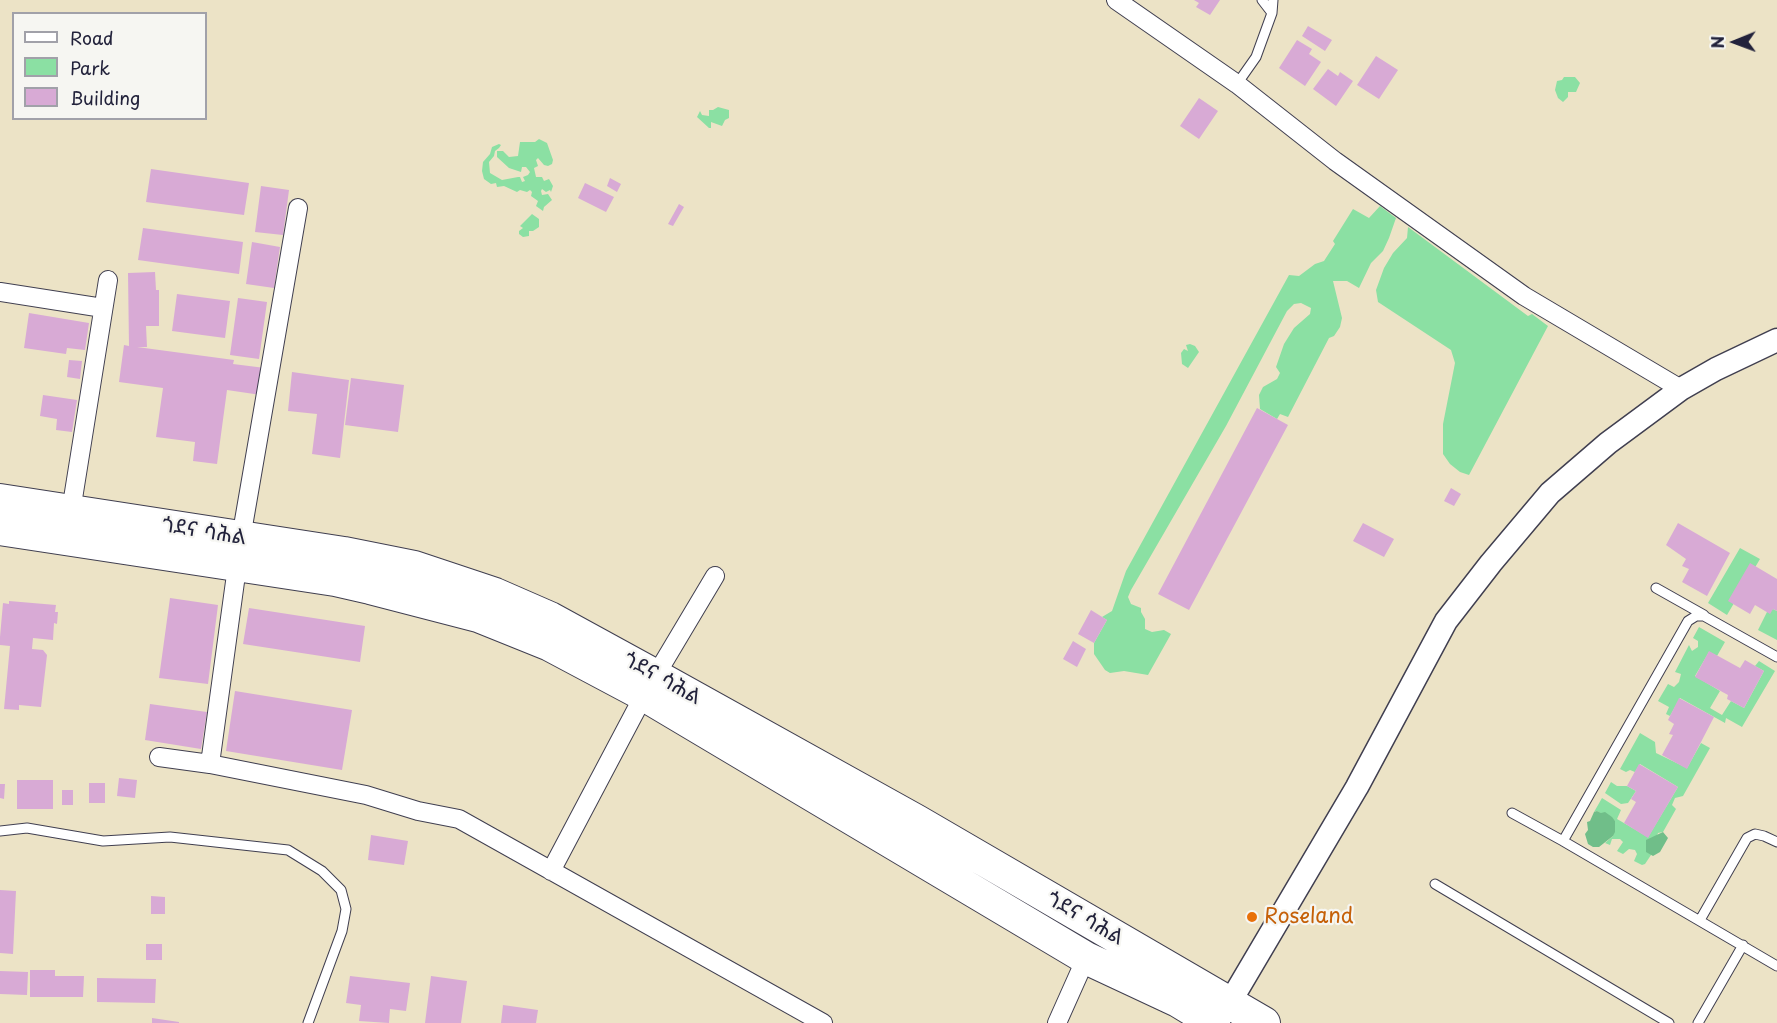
<!DOCTYPE html>
<html>
<head>
<meta charset="utf-8">
<style>
	body { margin:0 }
	#map { position:relative; width:1777px; height:1023px; overflow:hidden; background:#ece3c6; font-family:"Playpen Sans",sans-serif }
	canvas { display:block }
	.legend { position:absolute; left:12px; top:12px; width:195px; height:108px; box-sizing:border-box; background:#f6f6f2; border:2px solid #a1a1a9; margin:0; padding:8px 10px; list-style:none; font-size:18px; color:#22223b }
	.legend li { display:flex; align-items:center; gap:12px; height:30px }
	.legend b { width:30px; border:2px solid #a1a1a9 }
	.north { position:absolute; left:1705px; top:12px; width:60px; height:60px; -webkit-text-stroke:4px #f6f6f2; paint-order:stroke; rotate:269deg; font-size:16px; font-weight:700; line-height:24px; text-align:center; color:#22223b }
	.north::after { content:''; display:block; margin:auto; width:21px; height:27px; background:#22223b; clip-path:polygon(50% 0,100% 100%,50% 72%,0 100%) }
</style>
</head>
<body>
<div id="map">
<canvas width="1777" height="1023"></canvas>
<ul class="legend">
<li><b style="height:8px;background:#fff"></b>Road</li>
<li><b style="height:16px;background:#8be0a3"></b>Park</li>
<li><b style="height:16px;background:#d8aad5"></b>Building</li>
</ul>
<div class="north">N</div>
</div>
<script>
const ctx = document.querySelector('canvas').getContext('2d');
ctx.lineJoin = 'round';
function fill(path, color) {
  ctx.fillStyle = color;
  ctx.fill(path, 'evenodd');
}
function shape(rows) {
  const path = new Path2D();
  for (const r of rows) {
    path.moveTo(r[0], r[1]);
    for (let i = 2; i < r.length; i += 2) path.lineTo(r[i], r[i + 1]);
  }
  return path;
}
function trace(path, color, width, dash) {
  ctx.strokeStyle = color;
  ctx.lineWidth = width;
  ctx.lineCap = dash ? 'butt' : 'round';
  ctx.setLineDash(dash || []);
  ctx.stroke(path);
}
function write(font, color, halo, rows, align = 'center') {
  ctx.font = font + ' "Playpen Sans","Noto Sans Ethiopic",sans-serif';
  ctx.lineWidth = 4.5;
  ctx.setLineDash([]);
  ctx.textBaseline = 'middle';
  ctx.strokeStyle = halo;
  ctx.fillStyle = color;
  for (const [text, x, y, turn = 0] of rows) {
    ctx.save();
    ctx.translate(x, y);
    ctx.rotate((+turn || 0) * Math.PI / 180);
    ctx.textAlign = isNaN(turn) ? turn : align;
    if (halo) ctx.strokeText(text, 0, 0);
    ctx.fillText(text, 0, 0);
    ctx.restore();
  }
}
const green = shape([
	[1564,77,1575,77,1580,83,1576,92,1568,92,1568,97,1563,102,1558,98,1555,90,1557,81,1562,80],
	[718,107,729,110,729,118,725,120,722,126,711,122,711,128,709,128,697,117,700,111,702,115,709,116,709,110,713,110],
	[539,139,547,143,553,160,552,164,548,166,544,165,538,158,536,160,538,166,534,168,536,177,542,177,544,181,549,179,553,186,551,192,550,190,546,192,542,189,541,191,542,195,548,194,552,200,544,207,543,211,536,206,538,201,531,196,532,192,530,190,527,192,520,190,517,192,504,186,497,187,496,183,491,184,484,179,482,171,483,162,490,154,492,147,499,144,501,145,499,148,495,151,494,156,489,162,490,173,502,180,518,177,520,177,522,182,525,181,523,177,528,175,530,172,526,167,522,167,521,172,509,168,497,157,497,151,503,151,509,157,518,156,520,142,535,142],
	[1380,206,1396,218,1389,238,1383,251,1371,263,1359,288,1347,281,1333,281,1342,318,1340,327,1334,336,1329,338,1288,417,1280,414,1277,419,1260,409,1259,395,1263,387,1277,379,1280,373,1276,367,1284,344,1294,328,1310,314,1311,308,1301,303,1294,304,1287,311,1226,426,1131,590,1128,597,1131,604,1141,608,1141,612,1145,619,1145,629,1152,632,1164,630,1171,634,1148,675,1124,671,1110,673,1105,670,1094,654,1094,643,1107,620,1102,617,1112,611,1126,571,1289,275,1299,276,1315,264,1324,261,1335,244,1333,241,1353,209,1369,218],
	[532,214,539,219,539,227,533,231,529,231,529,236,523,237,519,234,519,231,523,228,520,226],
	[1408,227,1528,316,1532,314,1548,326,1469,475,1460,472,1450,464,1443,454,1443,424,1455,363,1451,350,1378,302,1376,290,1384,268,1393,253,1407,238],
	[1190,344,1195,346,1199,352,1188,368,1182,364,1181,353,1184,349,1188,351,1186,345],
	[1740,548,1760,559,1727,615,1708,603],
	[1773,609,1777,611,1777,640,1758,630,1767,612],
	[1699,627,1725,642,1717,656,1709,652,1695,676,1720,691,1710,708,1722,715,1731,701,1744,708,1764,671,1755,666,1759,661,1775,671,1742,727,1726,718,1725,723,1680,698,1670,716,1666,714,1669,707,1658,701,1668,684,1674,687,1679,682,1681,674,1675,672,1689,645,1692,651,1698,647,1698,641,1693,638],
	[1640,733,1655,742,1656,753,1687,768,1701,743,1710,748,1683,796,1675,798,1672,805,1676,809,1663,832,1658,833,1651,855,1645,864,1642,865,1634,861,1637,854,1635,850,1629,849,1623,854,1617,851,1623,842,1620,839,1612,839,1610,845,1605,843,1613,836,1615,821,1597,811,1594,812,1602,798,1621,810,1617,819,1648,837,1678,787,1640,764,1635,772,1630,770,1626,772,1620,769],
	[1611,782,1617,786,1627,786,1636,791,1628,803,1621,804,1605,793]
]);
const forest = shape([
	[1597,811,1601,813,1605,812,1612,817,1615,821,1615,832,1613,836,1599,847,1593,847,1588,844,1585,834,1588,830,1587,822,1590,821,1594,812],
	[1663,832,1668,838,1660,852,1653,856,1646,852,1646,840]
]);
const building = shape([
	[1194,0,1220,0,1210,15,1196,7,1199,3],
	[1308,26,1332,40,1325,51,1302,36],
	[1297,40,1312,49,1309,54,1321,62,1305,86,1279,68],
	[1376,56,1398,70,1379,99,1357,85],
	[1328,69,1338,76,1340,72,1353,81,1336,106,1313,89],
	[1199,98,1218,111,1199,139,1180,126],
	[151,169,249,183,244,215,146,202],
	[610,178,621,184,617,192,607,186],
	[585,183,614,197,606,212,578,198],
	[261,186,289,190,283,235,255,232],
	[679,204,684,207,673,226,668,224],
	[143,228,243,242,239,274,138,260],
	[252,242,280,247,274,288,246,284],
	[155,272,156,290,159,290,159,326,146,326,147,347,137,347,234,360,233,364,265,368,261,395,227,390,217,464,193,461,195,442,156,437,163,388,119,382,124,345,129,346,128,273],
	[177,294,230,301,225,338,172,331],
	[238,298,267,302,259,359,230,355],
	[29,313,89,323,85,350,67,348,66,354,24,348],
	[69,360,82,361,80,379,67,377],
	[292,372,349,380,340,458,312,454,317,414,288,411],
	[351,378,404,385,398,432,345,425],
	[43,395,77,400,72,432,56,430,57,419,40,416],
	[1257,408,1288,425,1189,610,1158,594],
	[1451,488,1461,494,1454,506,1444,501],
	[1363,523,1394,539,1384,557,1353,541],
	[1678,523,1730,553,1707,596,1682,582,1689,569,1682,566,1686,559,1666,545],
	[1750,563,1777,579,1777,611,1773,609,1770,614,1755,605,1750,614,1728,601],
	[170,598,218,605,208,684,159,678],
	[9,601,56,605,55,612,58,612,57,624,54,623,53,640,33,638,32,649,43,650,47,655,41,707,19,705,19,710,4,709,10,646,0,645,0,637,3,603,9,604],
	[249,608,365,626,360,662,243,644],
	[1091,610,1107,620,1094,643,1078,634],
	[1073,641,1086,649,1077,667,1063,659],
	[1709,651,1740,668,1745,660,1764,671,1744,708,1727,699,1728,695,1695,677],
	[235,691,352,710,342,770,226,751],
	[1679,698,1714,717,1687,769,1662,755,1673,735,1669,734,1674,724,1668,720],
	[150,704,207,712,201,749,145,740],
	[1639,764,1678,787,1648,838,1624,823,1636,802,1631,799,1636,791,1627,786],
	[119,778,137,780,135,798,117,796],
	[17,780,53,780,53,809,17,809],
	[89,783,105,783,105,803,89,803],
	[0,784,5,784,4,799,0,798],
	[62,790,73,790,73,805,62,805],
	[371,835,408,841,404,865,368,860],
	[0,890,16,891,13,954,0,953],
	[151,896,165,897,165,914,151,914],
	[146,944,162,944,162,960,146,960],
	[30,970,55,970,55,976,84,976,83,997,30,997],
	[0,971,28,972,27,995,0,994],
	[350,976,410,983,406,1011,390,1009,389,1023,359,1021,361,1005,346,1003],
	[431,976,467,981,461,1023,425,1023],
	[97,978,156,979,155,1003,97,1002],
	[503,1005,538,1010,536,1023,501,1023],
	[152,1018,179,1022,179,1023,152,1023]
]);
const service = shape([
	[1262,0,1272,13],
	[1237,84,1256,57,1272,13,1273,0],
	[1656,588,1704,615],
	[1512,813,1563,841,1777,966],
	[0,831,27,828,103,841,170,837,288,850,322,871,341,890,346,909,342,931,308,1023],
	[1563,841,1688,621,1696,616,1704,616,1777,657],
	[1435,884,1669,1023],
	[1700,920,1747,838,1755,834,1764,836,1777,842],
	[1698,1023,1743,945]
]);
const minor = shape([
	[1116,0,1237,84,1335,161,1524,296,1681,389],
	[0,292,103,308],
	[71,511,108,280],
	[159,757,210,764,366,795,418,811,459,819,823,1023],
	[210,764,241,538,298,208],
	[551,871,644,695,715,576],
	[1057,1023,1086,958]
]);
const tertiary = shape([
	[1223,1014,1357,787,1446,621,1491,563,1550,493,1608,443,1681,389,1716,369,1777,340]
]);
const trunk = shape([
	[0,500,344,553,414,567,495,594,550,618,656,676,917,821,1264,1023],
	[0,529,335,580,370,588,478,616,550,645,644,695,1086,958,1178,1001,1214,1023]
]);
const markers = [
	[1252,917,6,"#e8710a"]
];
const streetNames = [
	["ጎደና ሳሕል",204,532,9],
	["ጎደና ሳሕል",662,679,29],
	["ጎደና ሳሕል",1085,919,30]
];
const foodNames = [
	["Roseland",1264,917]
];
fill(green, '#8be0a3');
fill(forest, '#70be89');
fill(building, '#d8aad5');
trace(service, '#403f50', 11);
trace(minor, '#403f50', 20);
trace(tertiary, '#403f50', 25);
trace(trunk, '#403f50', 34);
trace(service, '#fff', 9);
trace(minor, '#fff', 18);
trace(tertiary, '#fff', 22);
trace(trunk, '#fff', 32);
for (const [x, y, r, color] of markers) {
  const dot = new Path2D();
  dot.arc(x, y, r, 0, 2 * Math.PI);
  ctx.fillStyle = color;
  ctx.fill(dot);
  trace(dot, '#f6f6f2', 2);
}
write('21px', '#22223b', '#f6f6f2', streetNames);
write('21px', '#c56008', '#f6f6f2', foodNames, 'left');
</script>
</body>
</html>
